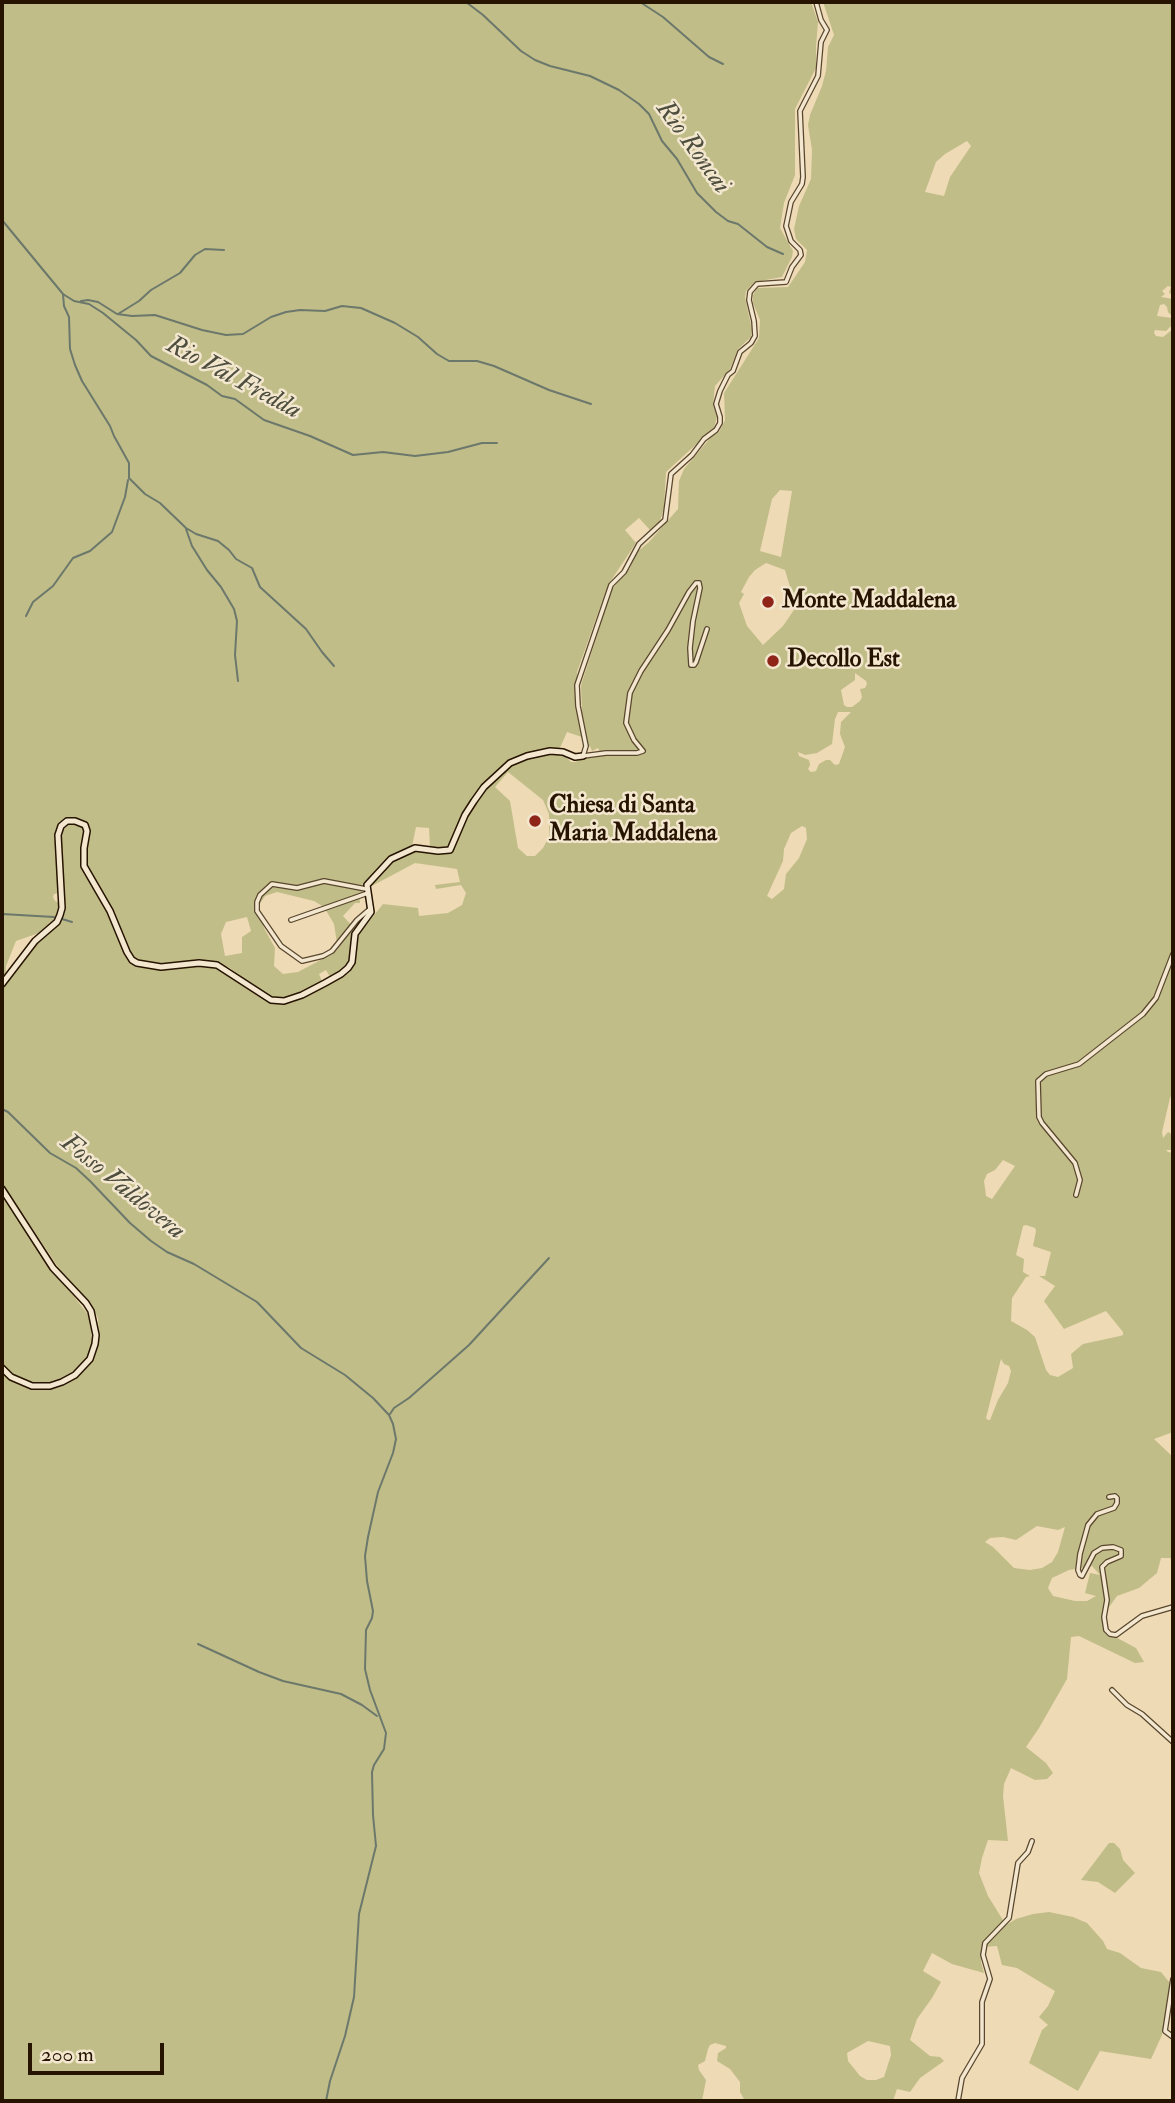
<!DOCTYPE html>
<html>
<head>
<meta charset="utf-8">
<style>
	body { margin:0 }
	#map { position:relative; width:1175px; height:2103px; overflow:hidden; background:#eedab5; font-family:"IM FELL Double Pica",serif }
	canvas { display:block }
	.frame { position:absolute; inset:0; border:4px solid #261401; pointer-events:none }
	.scale { position:absolute; left:28px; top:2043px; width:136px; height:32px; box-sizing:border-box; border:4px solid #261401; border-top:0; padding-left:9px; font-size:21px; line-height:24px; white-space:nowrap; color:#261401; -webkit-text-stroke:5px #f4e7cf; paint-order:stroke }
</style>
</head>
<body>
<div id="map">
<canvas width="1175" height="2103"></canvas>
<div class="frame"></div>
<div class="scale">200 m</div>
</div>
<script>
const ctx = document.querySelector('canvas').getContext('2d');
ctx.lineJoin = 'round';
function fill(path, color) {
  ctx.fillStyle = color;
  ctx.fill(path, 'evenodd');
}
function shape(rows) {
  const path = new Path2D();
  for (const r of rows) {
    path.moveTo(r[0], r[1]);
    for (let i = 2; i < r.length; i += 2) path.lineTo(r[i], r[i + 1]);
  }
  return path;
}
function trace(path, color, width, dash) {
  ctx.strokeStyle = color;
  ctx.lineWidth = width;
  ctx.lineCap = dash ? 'butt' : 'round';
  ctx.setLineDash(dash || []);
  ctx.stroke(path);
}
function write(font, color, halo, rows, align = 'center') {
  ctx.font = font + ' "IM FELL Double Pica",serif';
  ctx.lineWidth = 5;
  ctx.setLineDash([]);
  ctx.textBaseline = 'middle';
  ctx.strokeStyle = halo;
  ctx.fillStyle = color;
  for (const [text, x, y, turn = 0] of rows) {
    ctx.save();
    ctx.translate(x, y);
    ctx.rotate((+turn || 0) * Math.PI / 180);
    ctx.textAlign = isNaN(turn) ? turn : align;
    if (halo) ctx.strokeText(text, 0, 0);
    ctx.fillText(text, 0, 0);
    ctx.restore();
  }
}
const green = shape([
	[2,2,811,2,818,22,816,46,816,68,795,109,795,175,784,203,780,228,793,251,792,257,782,277,755,282,746,291,745,297,752,330,751,337,738,349,730,369,715,386,713,405,717,417,714,428,666,472,664,508,660,521,650,530,639,518,625,530,636,543,610,582,604,596,577,672,577,706,582,737,567,732,559,750,545,749,523,755,501,766,483,785,451,845,445,849,430,847,429,828,416,827,412,846,390,856,366,882,362,885,343,883,343,887,361,890,363,894,359,895,360,903,355,903,343,916,355,929,352,939,349,962,342,971,330,977,326,970,319,974,322,981,287,998,275,999,258,989,230,968,207,960,165,965,138,962,130,955,113,910,95,883,85,862,85,850,90,832,86,823,62,822,58,827,56,832,59,893,54,894,53,897,55,901,59,903,57,918,39,933,16,941,6,966,6,972,2,979],
	[277,892,314,901,324,907,334,924,338,949,334,953,298,972,283,974,274,966,275,948,264,928,258,907,265,896],
	[247,917,251,931,242,937,242,953,225,956,221,934,226,922],
	[823,2,1173,2,1173,293,1170,294,1169,292,1171,287,1168,286,1162,291,1165,294,1161,297,1173,299,1173,317,1168,312,1167,307,1164,304,1160,305,1157,316,1172,318,1172,325,1166,331,1155,330,1154,333,1156,336,1163,337,1173,329,1173,1093,1170,1098,1162,1132,1163,1138,1168,1132,1173,1135,1173,1150,1166,1150,1168,1152,1173,1153,1173,1432,1154,1439,1173,1457,1173,1561,1170,1558,1161,1558,1157,1573,1139,1588,1117,1596,1107,1610,1103,1627,1106,1632,1136,1648,1144,1662,1135,1663,1079,1636,1071,1637,1067,1679,1039,1728,1026,1747,1046,1763,1053,1773,1047,1779,1035,1780,1011,1768,1004,1784,1003,1796,1008,1841,988,1840,982,1858,979,1873,988,1896,1006,1925,1016,1919,1033,1914,1049,1912,1073,1917,1087,1923,1103,1941,1107,1949,1120,1953,1141,1968,1161,1972,1170,1983,1168,2008,1162,2035,1151,2059,1100,2051,1078,2091,1029,2063,1042,2030,1048,2025,1039,2017,1048,2006,1055,1991,1017,1968,1002,1965,997,1946,981,1947,981,1962,984,1973,952,1964,932,1953,923,1971,941,1982,932,1998,917,2019,910,2040,930,2056,940,2057,944,2061,920,2078,910,2092,897,2089,893,2101,745,2101,740,2092,740,2082,730,2069,717,2061,718,2053,726,2048,726,2046,715,2043,710,2045,708,2049,705,2061,698,2065,699,2070,706,2080,702,2101,2,2101,2,1373,10,1379,31,1388,42,1389,63,1385,76,1378,94,1360,99,1339,98,1318,89,1301,60,1270,2,1183,2,987,20,961,41,939,59,923,62,917,64,909,60,839,61,833,67,825,74,823,81,826,85,832,82,857,108,911,128,960,135,966,169,969,205,965,213,967,238,980,266,1000,286,1004,293,1002,349,973,355,962,359,934,383,904,418,908,419,916,448,913,462,905,466,893,461,885,436,889,435,885,460,882,457,869,415,863,368,888,368,886,396,859,412,851,445,853,451,852,466,815,481,793,512,764,528,757,550,752,563,754,571,762,576,762,579,758,601,754,598,748,592,751,590,746,588,747,582,713,581,685,612,589,630,568,637,552,649,542,678,509,679,481,684,469,712,436,719,432,725,420,724,393,759,338,760,320,753,303,753,295,757,288,788,287,805,262,807,250,796,239,794,229,799,206,811,179,812,150,808,125,810,115,822,86,826,71,828,47,834,35],
	[967,141,971,146,950,177,944,196,925,192,936,162,945,154],
	[780,490,792,491,781,557,760,551,772,499],
	[766,563,785,570,796,607,783,626,763,645,747,626,739,603,744,594,741,592,749,577,755,570],
	[855,673,866,681,867,684,865,688,860,689,862,697,860,701,852,707,847,707,844,705,841,690,855,680],
	[838,712,851,712,841,722,840,734,845,747,839,764,835,765,830,760,826,760,819,764,816,771,811,772,808,769,810,765,809,760,799,756,798,752,805,755,817,753,832,744,835,719],
	[508,772,543,800,549,814,549,837,543,848,535,856,527,856,518,848,510,801,495,787],
	[802,826,806,828,807,839,799,858,786,874,784,889,772,899,767,896,783,861,784,849,791,833],
	[1003,1160,1015,1166,992,1199,986,1196,984,1181,987,1174,995,1170],
	[1026,1225,1035,1228,1036,1231,1033,1246,1051,1252,1045,1276,1039,1276,1055,1286,1044,1301,1064,1329,1106,1311,1123,1332,1123,1335,1120,1336,1083,1344,1071,1354,1073,1368,1058,1377,1050,1375,1046,1370,1035,1337,1027,1330,1011,1321,1012,1298,1026,1277,1030,1276,1023,1272,1024,1259,1016,1255,1023,1226],
	[1001,1359,1004,1364,1009,1366,1011,1371,1008,1383,998,1400,990,1420,988,1420,986,1418],
	[1037,1526,1058,1530,1065,1527,1058,1552,1052,1562,1042,1568,1030,1570,1014,1568,993,1547,985,1542,990,1538,1003,1537,1016,1540],
	[1092,1566,1100,1575,1090,1573,1085,1593,1096,1596,1087,1601,1075,1601,1053,1596,1048,1588,1052,1578,1069,1570],
	[868,2041,890,2046,891,2055,884,2077,876,2080,867,2080,860,2076,848,2061,847,2053],
	[2,1193,52,1272,72,1294,90,1317,92,1343,91,1352,76,1370,54,1382,38,1384,27,1382,14,1376,2,1365],
	[1109,1843,1114,1843,1120,1849,1123,1860,1135,1873,1115,1893,1098,1882,1081,1880]
]);
const stream = shape([
	[466,2,483,15,521,51,535,60,550,66,590,76,619,90,639,104,649,114,662,141,677,159,697,193,716,212,728,221,738,224,767,247,783,254],
	[640,2,663,17,709,57,723,64],
	[2,220,63,294,74,301,89,304,103,313,136,340,151,356,207,385,222,396,235,399,264,420,310,436,353,455,383,452,415,456,448,452,482,443,497,443],
	[63,294,64,306,69,317,70,349,75,365,82,381,110,426,114,436,129,463,129,478,145,494,160,503,186,528,196,534,218,541,229,550,236,559,252,568,260,587,306,629,322,652,334,666],
	[81,301,88,300,98,302,117,314,132,316,155,315,202,330,226,335,243,334,271,317,286,312,300,310,325,311,342,306,361,308,395,323,418,337,437,354,449,361,477,361,494,366,549,390,591,404],
	[118,314,139,301,151,290,180,273,195,255,205,249,224,250],
	[186,529,192,546,207,570,221,587,234,609,237,621,235,655,238,681],
	[26,616,33,602,53,586,73,558,90,551,112,532,125,497,128,480],
	[2,914,54,917],
	[62,919,72,922],
	[2,1109,8,1112,50,1153,76,1168,90,1181,130,1223,151,1241,167,1252,194,1264,257,1302,301,1348,345,1375,373,1398,389,1415,393,1424,396,1439,393,1453,378,1492,368,1537,365,1556,367,1581,373,1611,372,1618,366,1630,365,1669,370,1690,386,1733,384,1749,374,1765,372,1772,373,1815,376,1846,359,1914,354,1997,345,2036,330,2081,326,2101],
	[390,1414,394,1408,409,1398,469,1345,549,1258],
	[198,1644,259,1672,283,1681,341,1694,362,1705,377,1716]
]);
const street = shape([
	[699,583,696,583,689,592,668,630,641,671,630,693,626,723,634,740,643,751,637,753,606,753,583,756,586,746,578,706,577,685,611,585,624,572,639,544,665,520,671,474,692,455,704,439,716,430,720,423,720,417,716,404,720,391,728,375,733,371,740,352,751,343,755,336,754,321,749,300,750,292,757,284,786,282,792,267,801,255,800,250,791,241,786,226,791,202,802,184,803,177,800,111,818,76,821,42,827,30,821,20,816,2],
	[699,583,700,588,693,621,690,648,691,665,694,665,696,662,707,629],
	[366,889,324,881,297,888,272,884,260,895,257,902,257,911,281,946,302,961,323,956,332,951,357,920,371,908],
	[291,920,368,893],
	[1076,1195,1080,1180,1075,1163,1042,1123,1039,1117,1038,1081,1046,1074,1079,1064,1143,1014,1156,998,1173,954],
	[1109,1497,1115,1496,1117,1498,1117,1503,1114,1508,1097,1514,1088,1525,1080,1554,1078,1570,1080,1575,1082,1576,1094,1553,1102,1548,1113,1547,1121,1550,1121,1556,1107,1562,1102,1567,1107,1600,1104,1617,1106,1630,1110,1634,1116,1635,1142,1616,1173,1607],
	[1112,1690,1127,1705,1142,1714,1173,1742],
	[1173,1979,1165,2031,1173,2037],
	[958,2101,962,2078,982,2044,982,2002,990,1979,983,1955,985,1943,1009,1918,1018,1863,1028,1852,1032,1841]
]);
const secondary = shape([
	[2,984,35,941,57,922,60,915,62,908,58,835,61,826,67,821,75,821,85,825,87,831,84,848,84,866,110,911,127,952,132,960,137,963,161,967,199,963,217,965,271,1000,284,1001,302,995,325,983,341,974,348,968,352,962,355,934,371,912,367,885,391,859,415,848,438,851,450,850,465,815,474,801,484,787,510,763,527,756,550,751,563,752,575,757,583,756],
	[2,1189,53,1268,86,1303,91,1311,96,1335,95,1344,90,1359,75,1375,62,1382,50,1386,32,1386,11,1377,2,1368]
]);
const markers = [
	[768,602,7,"#8f2418"],
	[773,661,7,"#8f2418"],
	[535,821,7,"#8f2418"]
];
const poiNames = [
	["Monte Maddalena",782,602],
	["Decollo Est",787,661],
	["Chiesa di Santa",549,807],
	["Maria Maddalena",549,835]
];
const waterNames = [
	["Rio Roncai",692,148,54],
	["Rio Val Fredda",233,379,28],
	["Fosso Valdovera",122,1188,39]
];
fill(green, '#c1bd88');
trace(stream, '#6b786b', 2);
trace(street, '#58462e', 6);
trace(secondary, '#261401', 8);
trace(street, '#f4e7cf', 3.5);
trace(secondary, '#f4e7cf', 5);
for (const [x, y, r, color] of markers) {
  const dot = new Path2D();
  dot.arc(x, y, r, 0, 2 * Math.PI);
  ctx.fillStyle = color;
  ctx.fill(dot);
  trace(dot, '#f4e7cf', 2.5);
}
write('bold 24px', '#261401', '#f4e7cf', poiNames, 'left');
write('italic 26px', '#4e4e3f', '#f4e7cf', waterNames);
</script>
</body>
</html>
